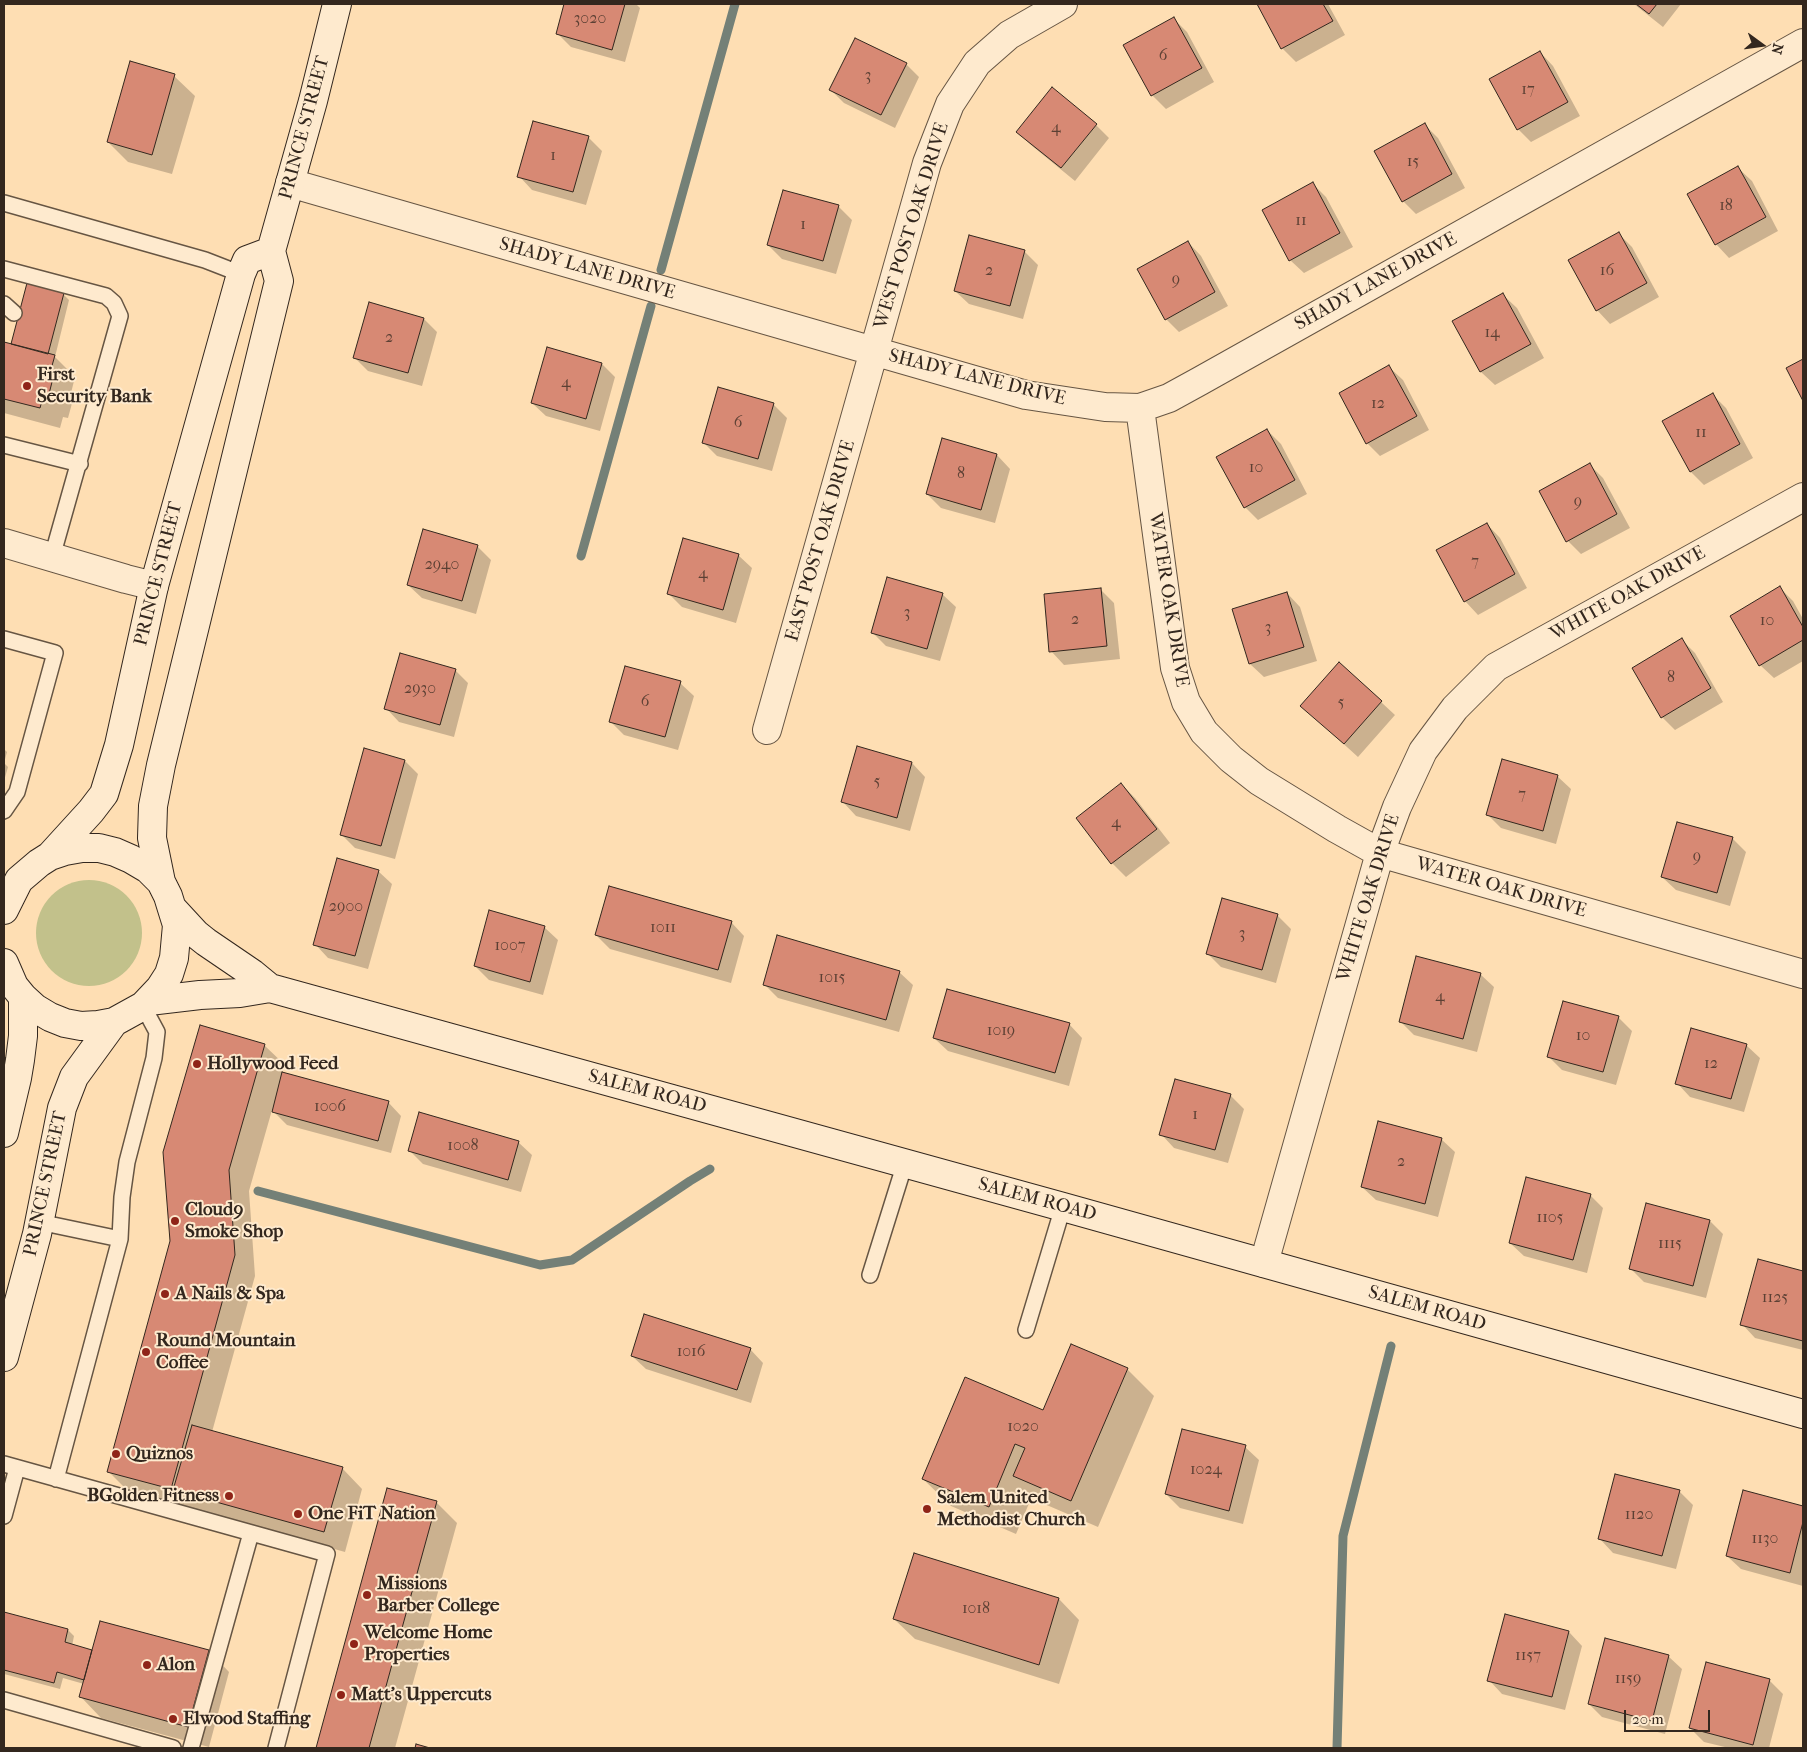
<!DOCTYPE html>
<html>
<head>
<meta charset="utf-8">
<style>
	body { margin:0 }
	#map { position:relative; width:1807px; height:1752px; overflow:hidden; background:#fedeb3; font-family:"IM FELL French Canon",serif }
	canvas { display:block }
	.frame { position:absolute; inset:0; border:5px solid #33271e; pointer-events:none }
	.north { position:absolute; left:1737px; top:20px; width:50px; height:50px; -webkit-text-stroke:4px #feeace; paint-order:stroke; rotate:104deg; font-size:14px; font-weight:700; line-height:20px; text-align:center; color:#33271e }
	.north::after { content:''; display:block; margin:auto; width:18px; height:22px; background:#33271e; clip-path:polygon(50% 0,100% 100%,50% 72%,0 100%) }
	.scale { position:absolute; left:1624px; top:1710px; width:86px; height:22px; box-sizing:border-box; border:2px solid #33271e; border-top:0; padding-left:6px; font-size:15px; line-height:18px; white-space:nowrap; color:#33271e; -webkit-text-stroke:4px #feeace; paint-order:stroke }
</style>
</head>
<body>
<div id="map">
<canvas width="1807" height="1752"></canvas>
<div class="frame"></div>
<div class="north">N</div>
<div class="scale">20 m</div>
</div>
<script>
const ctx = document.querySelector('canvas').getContext('2d');
ctx.lineJoin = 'round';
function fill(path, color) {
  ctx.fillStyle = color;
  ctx.fill(path, 'evenodd');
}
function shape(rows) {
  const path = new Path2D();
  for (const r of rows) {
    if (r.length === 3) {
      path.moveTo(r[0] + r[2], r[1]);
      path.arc(r[0], r[1], r[2], 0, 2 * Math.PI);
      continue;
    }
    path.moveTo(r[0], r[1]);
    for (let i = 2; i < r.length; i += 2) path.lineTo(r[i], r[i + 1]);
  }
  return path;
}
function trace(path, color, width, dash) {
  ctx.strokeStyle = color;
  ctx.lineWidth = width;
  ctx.lineCap = dash ? 'butt' : 'round';
  ctx.setLineDash(dash || []);
  ctx.stroke(path);
}
function write(font, color, halo, rows, align = 'center') {
  ctx.font = font + ' "IM FELL French Canon",serif';
  ctx.lineWidth = 4;
  ctx.setLineDash([]);
  ctx.textBaseline = 'middle';
  ctx.strokeStyle = halo;
  ctx.fillStyle = color;
  for (const [text, x, y, turn = 0] of rows) {
    ctx.save();
    ctx.translate(x, y);
    ctx.rotate((+turn || 0) * Math.PI / 180);
    ctx.textAlign = isNaN(turn) ? turn : align;
    if (halo) ctx.strokeText(text, 0, 0);
    ctx.fillText(text, 0, 0);
    ctx.restore();
  }
}
const green = shape([
	[89,933,53]
]);
const shadow = shape([
	[566,4,636,4,640,8,625,62,571,47,558,34],
	[1259,4,1328,4,1345,35,1296,62,1282,48],
	[1634,4,1681,4,1663,27],
	[1174,19,1187,32,1214,82,1166,109,1152,95],
	[1540,52,1553,66,1580,116,1531,142,1518,129],
	[906,64,919,77,895,128,844,103,831,90],
	[174,76,195,96,172,174,128,162,108,142],
	[1424,124,1438,138,1465,188,1416,214,1403,201],
	[1096,125,1109,138,1075,181,1031,145,1017,132],
	[588,137,602,151,586,205,532,190,519,176],
	[1738,168,1752,181,1778,231,1729,258,1716,244],
	[1313,184,1326,197,1353,247,1304,273,1290,260],
	[838,206,852,220,836,274,782,259,768,245],
	[1619,234,1632,247,1659,297,1610,324,1597,310],
	[1188,242,1201,256,1228,306,1179,332,1166,319],
	[1024,251,1038,265,1023,319,969,304,955,291],
	[63,294,69,300,55,357,75,377,71,393,74,396,68,418,63,417,60,428,4,413,4,343,12,345],
	[1503,295,1517,308,1544,358,1495,385,1481,372,1454,322],
	[424,319,437,332,422,386,368,371,354,357],
	[602,364,615,377,600,431,546,416,532,403],
	[1389,367,1403,380,1429,430,1380,456,1367,443],
	[1713,395,1726,408,1753,458,1704,485,1691,472],
	[773,404,787,418,772,471,717,456,704,443],
	[1267,430,1281,444,1307,494,1258,520,1245,507],
	[997,455,1010,469,995,523,941,508,927,494],
	[1589,464,1603,478,1630,528,1581,554,1568,541],
	[1487,524,1500,538,1527,588,1478,615,1465,601],
	[477,546,491,560,476,614,422,598,408,585],
	[738,555,752,568,736,623,682,607,669,594],
	[1780,588,1793,601,1803,619,1803,661,1774,678,1760,665],
	[1100,589,1114,603,1120,659,1064,665,1051,651],
	[1287,593,1300,607,1317,661,1264,677,1250,664,1233,610],
	[942,594,956,607,940,661,886,646,873,633],
	[1682,640,1695,653,1723,702,1675,730,1662,717],
	[455,670,468,683,454,737,399,722,386,708],
	[680,683,694,696,678,750,624,735,611,722],
	[1381,702,1395,715,1358,757,1316,719],
	[858,748,912,763,925,777,910,831,856,816,843,802],
	[4,749,7,752,4,763],
	[405,761,418,774,395,859,355,848,341,834],
	[4,763,8,767,4,781],
	[1557,776,1571,789,1556,844,1501,828,1488,815],
	[1121,784,1135,798,1170,843,1126,877,1112,863,1078,819],
	[1732,838,1746,852,1730,906,1676,890,1662,877],
	[378,871,392,884,368,969,328,958,315,944],
	[1277,915,1291,929,1276,983,1221,967,1208,954],
	[731,922,744,936,731,983,610,949,596,935],
	[544,927,558,940,543,995,489,980,475,966],
	[899,972,913,985,899,1032,778,998,765,985],
	[1480,974,1494,987,1477,1052,1414,1035,1401,1022],
	[1618,1017,1632,1031,1616,1085,1562,1070,1548,1056],
	[1069,1024,1082,1038,1069,1086,948,1051,934,1038],
	[264,1045,285,1065,282,1074,388,1102,401,1116,391,1153,287,1125,272,1110,249,1191,255,1276,212,1432,342,1468,362,1489,345,1552,195,1510,192,1507,191,1509,129,1492,108,1471],
	[1746,1045,1760,1058,1744,1112,1690,1097,1677,1083],
	[1230,1095,1244,1109,1228,1163,1174,1148,1161,1134],
	[1441,1139,1455,1152,1438,1217,1376,1200,1362,1187],
	[518,1142,532,1155,521,1192,423,1164,410,1151],
	[1590,1195,1603,1208,1587,1273,1524,1256,1510,1243],
	[1710,1221,1723,1234,1706,1298,1644,1282,1630,1268],
	[1758,1260,1803,1272,1803,1350,1755,1338,1742,1324],
	[750,1349,763,1363,751,1403,646,1369,632,1356],
	[1127,1369,1154,1396,1098,1527,1042,1503,1033,1494,1016,1534,951,1506,923,1479,1044,1412],
	[1245,1447,1259,1460,1243,1524,1180,1508,1166,1494],
	[388,1489,436,1502,457,1523,395,1748,317,1748],
	[1679,1491,1693,1505,1676,1569,1613,1553,1600,1539],
	[1744,1492,1803,1508,1803,1586,1741,1569,1727,1556],
	[1059,1599,1079,1620,1059,1684,915,1639,894,1619],
	[4,1613,68,1630,74,1636,72,1646,93,1652,101,1622,209,1651,229,1672,209,1747,101,1718,81,1697,84,1684,63,1678,60,1689,4,1674],
	[1569,1632,1582,1646,1565,1710,1502,1694,1489,1680],
	[1668,1656,1682,1669,1665,1734,1602,1717,1589,1704],
	[1769,1680,1783,1694,1769,1748,1729,1748,1704,1742,1690,1728]
]);
const stream = shape([
	[661,270,735,4],
	[581,556,651,306],
	[258,1191,540,1265,572,1260,690,1181,710,1169],
	[1337,1748,1343,1536,1391,1346]
]);
const building = shape([
	[564,4,625,4,612,50,556,34,564,4],
	[1257,4,1323,4,1333,21,1281,49,1257,4],
	[1636,4,1657,4,1649,14,1636,4],
	[1174,17,1202,68,1151,96,1123,45,1174,17],
	[855,38,907,63,881,115,829,90,855,38],
	[1540,51,1568,102,1517,130,1489,79,1540,51],
	[130,61,175,74,152,155,107,142,130,61],
	[1052,87,1097,124,1061,168,1016,132,1052,87],
	[533,121,589,136,573,192,517,177,533,121],
	[1425,123,1452,174,1402,202,1374,151,1425,123],
	[1738,166,1766,217,1715,245,1687,194,1738,166],
	[1313,182,1340,233,1289,261,1262,210,1313,182],
	[783,190,839,205,823,261,767,245,783,190],
	[1619,232,1647,283,1596,311,1568,260,1619,232],
	[969,235,1025,250,1010,306,954,291,969,235],
	[1188,241,1215,292,1165,320,1137,269,1188,241],
	[27,283,64,293,48,354,11,344,27,283],
	[1503,293,1531,344,1480,372,1452,321,1503,293],
	[369,302,424,318,408,373,353,358,369,302],
	[4,342,55,355,50,373,54,374,48,398,43,397,40,408,4,399,4,342],
	[547,347,602,363,586,419,531,403,547,347],
	[1803,359,1803,401,1786,368,1803,359],
	[1389,365,1417,416,1366,444,1339,393,1389,365],
	[718,387,774,403,758,459,702,443,718,387],
	[1713,393,1740,444,1690,472,1662,421,1713,393],
	[1267,429,1295,480,1244,508,1216,457,1267,429],
	[942,438,997,454,981,510,926,494,942,438],
	[1590,463,1617,514,1566,542,1539,491,1590,463],
	[1487,523,1515,574,1464,602,1436,550,1487,523],
	[423,529,478,545,462,601,407,585,423,529],
	[683,538,739,554,723,610,667,594,683,538],
	[887,577,943,593,927,649,871,633,887,577],
	[1780,586,1803,627,1803,640,1759,666,1730,616,1780,586],
	[1101,588,1107,646,1049,652,1044,594,1101,588],
	[1287,592,1304,647,1249,664,1232,609,1287,592],
	[1682,638,1711,688,1661,718,1632,668,1682,638],
	[400,653,456,669,440,725,384,709,400,653],
	[1339,662,1382,701,1344,744,1300,706,1339,662],
	[625,666,681,681,665,737,609,722,625,666],
	[857,746,912,762,897,818,841,802,857,746],
	[364,748,405,760,381,846,340,835,364,748],
	[1502,759,1558,775,1543,831,1486,815,1502,759],
	[1121,783,1157,829,1111,864,1076,818,1121,783],
	[1677,822,1733,837,1717,893,1661,877,1677,822],
	[337,858,379,870,355,956,313,945,337,858],
	[609,886,732,921,718,970,595,935,609,886],
	[1222,898,1278,914,1262,970,1206,954,1222,898],
	[489,910,545,926,530,982,474,966,489,910],
	[777,935,900,971,886,1020,763,985,777,935],
	[1416,956,1481,973,1463,1039,1399,1022,1416,956],
	[947,989,1070,1023,1055,1073,933,1038,947,989],
	[1563,1001,1619,1016,1603,1072,1547,1057,1563,1001],
	[200,1025,265,1044,229,1170,235,1255,171,1489,107,1472,170,1241,163,1152,200,1025],
	[1691,1028,1747,1044,1731,1099,1675,1084,1691,1028],
	[282,1072,389,1101,378,1141,272,1112,282,1072],
	[1175,1079,1231,1094,1215,1150,1159,1135,1175,1079],
	[419,1112,519,1141,508,1180,408,1151,419,1112],
	[1378,1121,1442,1138,1425,1204,1361,1187,1378,1121],
	[1526,1177,1591,1194,1573,1260,1509,1243,1526,1177],
	[1646,1203,1710,1220,1693,1286,1629,1269,1646,1203],
	[1758,1259,1803,1271,1803,1341,1740,1325,1758,1259],
	[644,1314,751,1348,737,1390,631,1356,644,1314],
	[1071,1344,1128,1368,1071,1501,1013,1476,1025,1448,1015,1444,989,1507,922,1479,965,1377,1043,1410,1071,1344],
	[192,1425,343,1467,324,1532,173,1490,192,1425],
	[1182,1429,1246,1445,1229,1511,1165,1494,1182,1429],
	[1615,1474,1680,1490,1662,1556,1598,1539,1615,1474],
	[387,1488,437,1501,369,1748,316,1748,387,1488],
	[1743,1490,1803,1506,1803,1522,1790,1573,1726,1556,1743,1490],
	[914,1553,1059,1598,1039,1665,893,1619,914,1553],
	[4,1612,68,1629,65,1642,92,1650,84,1680,57,1672,54,1683,4,1670,4,1612],
	[1505,1614,1569,1631,1552,1697,1487,1681,1505,1614],
	[100,1621,209,1650,188,1727,79,1697,100,1621],
	[1605,1638,1669,1655,1652,1721,1588,1704,1605,1638],
	[1706,1662,1770,1679,1753,1745,1689,1728,1706,1662],
	[416,1744,430,1748,415,1748,416,1744]
]);
const lane = shape([
	[4,203,205,260,241,274],
	[4,269,106,296,114,303,120,316,52,557],
	[4,304,14,313],
	[4,445,80,464],
	[4,639,55,653,17,792,4,811],
	[39,1222,120,1239,56,1479],
	[120,1239,122,1197,127,1162,154,1058,157,1032,143,1006],
	[870,1275,905,1163],
	[1026,1330,1063,1207],
	[4,1464,327,1554,276,1748],
	[4,1516,17,1468],
	[4,1700,173,1748],
	[191,1748,251,1533]
]);
const street = shape([
	[290,183,1026,395,1105,407,1140,408,1169,398,1200,381,1803,43],
	[1140,408,1175,668,1186,702,1204,732,1231,759,1259,781,1337,829,1380,853,1803,974],
	[4,543,126,579,154,586],
	[767,730,927,163,950,104,977,63,1009,35,1063,4],
	[1264,1263,1380,853,1397,807,1423,751,1455,708,1496,667,1803,497]
]);
const secondary = shape([
	[50,856,91,811,104,794,119,745,154,586,241,274,247,260,271,251],
	[161,882,152,838,153,806,161,765,279,281,271,251,313,101,337,4],
	[172,908,196,934,206,942,253,974,270,988],
	[4,910,19,880,39,863,50,856,65,851,82,848,99,848,115,852,131,859,148,869,161,882,168,896,177,925,174,958,169,974,160,988,143,1006,114,1022,98,1025,81,1026,65,1023,50,1017,35,1008,23,997,14,986,4,963],
	[149,1001,200,995,240,993,270,988,1063,1207,1803,1414],
	[4,1133,17,1078,20,1060,23,1036,23,997],
	[4,1357,37,1234,62,1108,74,1077,114,1022]
]);
const markers = [
	[27,386,5,"#8f2418"],
	[197,1064,5,"#8f2418"],
	[175,1221,5,"#8f2418"],
	[165,1294,5,"#8f2418"],
	[146,1352,5,"#8f2418"],
	[116,1454,5,"#8f2418"],
	[229,1496,5,"#8f2418"],
	[927,1509,5,"#8f2418"],
	[298,1514,5,"#8f2418"],
	[367,1595,5,"#8f2418"],
	[354,1644,5,"#8f2418"],
	[147,1665,5,"#8f2418"],
	[341,1695,5,"#8f2418"],
	[173,1719,5,"#8f2418"]
];
const numberNames = [
	["3020",590,19],
	["6",1163,56],
	["3",868,76],
	["17",1528,90],
	["4",1056,128],
	["1",553,156],
	["15",1413,162],
	["18",1726,206],
	["11",1301,221],
	["1",803,225],
	["2",989,271],
	["16",1607,271],
	["9",1176,280],
	["14",1492,333],
	["2",389,338],
	["4",566,383],
	["12",1378,404],
	["6",738,423],
	["11",1701,433],
	["10",1256,468],
	["8",961,474],
	["9",1578,502],
	["7",1475,562],
	["2940",442,565],
	["4",703,574],
	["3",907,613],
	["2",1075,620],
	["10",1767,621],
	["3",1268,628],
	["8",1671,678],
	["2930",420,689],
	["6",645,702],
	["5",1341,703],
	["5",877,782],
	["7",1522,795],
	["4",1116,823],
	["9",1697,857],
	["2900",346,907],
	["1011",663,928],
	["3",1242,934],
	["1007",510,946],
	["1015",832,978],
	["4",1440,997],
	["1019",1001,1031],
	["10",1583,1036],
	["12",1711,1064],
	["1006",330,1107],
	["1",1195,1115],
	["1008",463,1146],
	["2",1401,1162],
	["1105",1550,1218],
	["1115",1670,1244],
	["1125",1775,1298],
	["1016",691,1352],
	["1020",1023,1427],
	["1024",1206,1470],
	["1120",1639,1515],
	["1130",1765,1539],
	["1018",976,1609],
	["1157",1528,1656],
	["1159",1628,1679]
];
const streetNames = [
	["PRINCE STREET",305,128,-75],
	["WEST POST OAK DRIVE",912,226,-73],
	["SHADY LANE DRIVE",587,269,16],
	["SHADY LANE DRIVE",1376,282,-29],
	["SHADY LANE DRIVE",977,378,14],
	["EAST POST OAK DRIVE",821,541,-74],
	["PRINCE STREET",159,574,-76],
	["WHITE OAK DRIVE",1628,594,-29],
	["WATER OAK DRIVE",1168,600,81],
	["WATER OAK DRIVE",1501,888,16],
	["WHITE OAK DRIVE",1369,898,-73],
	["SALEM ROAD",647,1092,15],
	["PRINCE STREET",46,1184,-78],
	["SALEM ROAD",1037,1200,15],
	["SALEM ROAD",1427,1309,16]
];
const poiNames = [
	["First",37,375],
	["Security Bank",37,397],
	["Hollywood Feed",207,1064],
	["Cloud9",185,1210],
	["Smoke Shop",185,1232],
	["A Nails & Spa",175,1294],
	["Round Mountain",156,1341],
	["Coffee",156,1363],
	["Quiznos",126,1454],
	["BGolden Fitness",219,1496,"right"],
	["Salem United",937,1498],
	["Methodist Church",937,1520],
	["One FiT Nation",308,1514],
	["Missions",377,1584],
	["Barber College",377,1606],
	["Welcome Home",364,1633],
	["Properties",364,1655],
	["Alon",157,1665],
	["Matt's Uppercuts",351,1695],
	["Elwood Staffing",183,1719]
];
fill(green, '#c2c18b');
fill(shadow, '#0003');
trace(stream, '#748077', 9);
fill(building, '#d78974');
trace(building, '#33271e', 1);
trace(lane, '#665543', 18);
trace(street, '#665543', 30);
trace(secondary, '#33271e', 30);
trace(lane, '#feeace', 15);
trace(street, '#feeace', 28);
trace(secondary, '#feeace', 28);
for (const [x, y, r, color] of markers) {
  const dot = new Path2D();
  dot.arc(x, y, r, 0, 2 * Math.PI);
  ctx.fillStyle = color;
  ctx.fill(dot);
  trace(dot, '#feeace', 2);
}
write('16px', '#5c4034', null, numberNames);
write('19px', '#33271e', '#feeace', streetNames);
write('bold 19px', '#33271e', '#feeace', poiNames, 'left');
</script>
</body>
</html>
